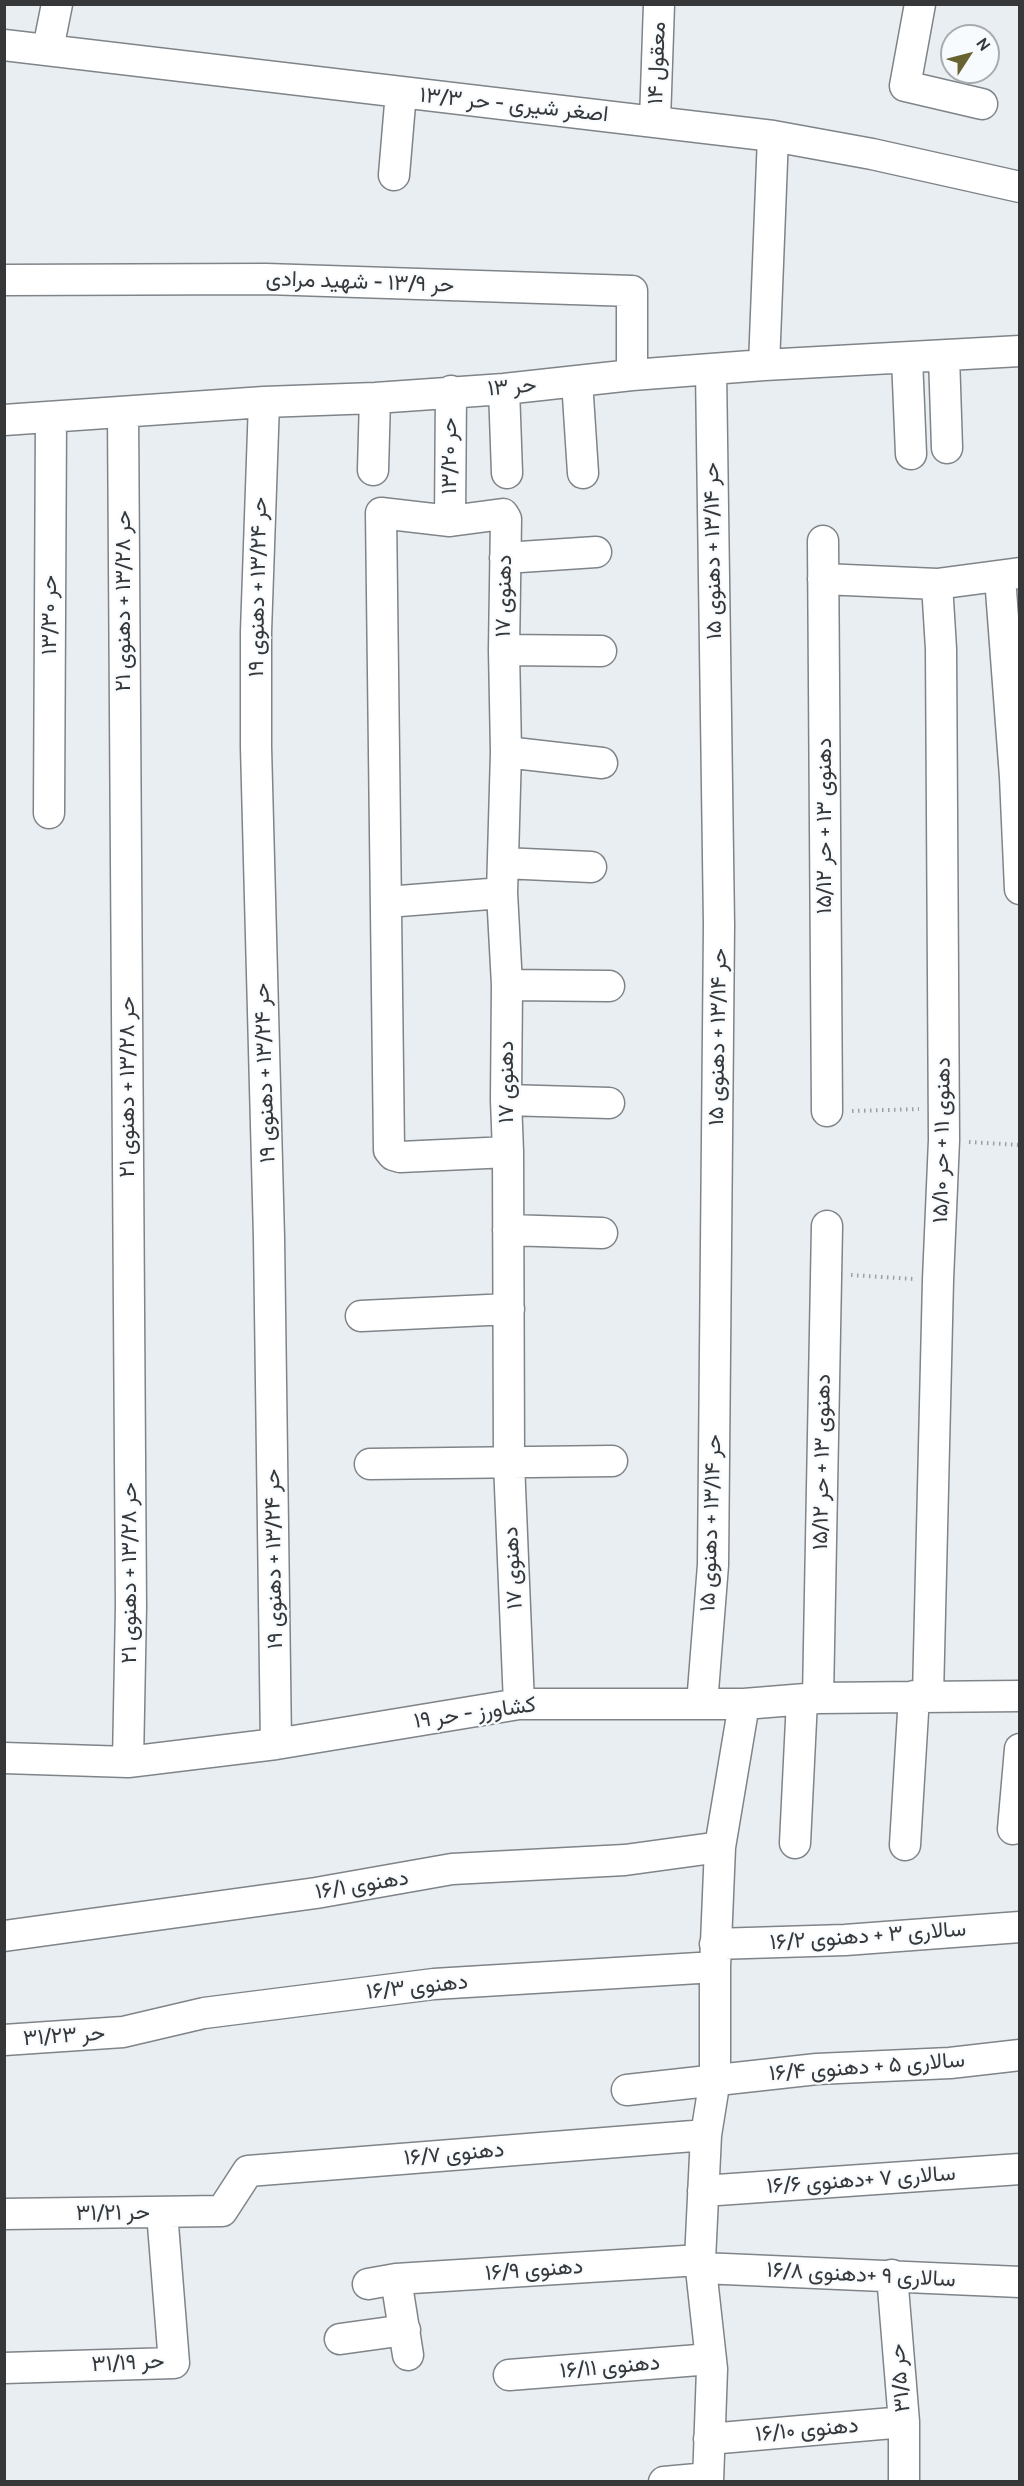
<!DOCTYPE html>
<html>
<head>
<meta charset="utf-8">
<style>
	body { margin:0 }
	#map { position:relative; width:1024px; height:2486px; overflow:hidden; background:#e9eef3; font-family:Cabin,sans-serif }
	canvas { display:block }
	.frame { position:absolute; inset:0; border:6px solid #353739; pointer-events:none }
	.north { position:absolute; left:940px; top:24px; width:60px; height:60px; box-sizing:border-box; background:#f8fbfe; border:2px solid #aaadaf; border-radius:50%; rotate:54deg; font-size:16px; font-weight:700; line-height:24px; text-align:center; color:#353739 }
	.north::after { content:''; display:block; margin:auto; width:21px; height:27px; background:#696330; clip-path:polygon(50% 0,100% 100%,50% 72%,0 100%) }
</style>
</head>
<body>
<div id="map">
<canvas width="1024" height="2486"></canvas>
<div class="frame"></div>
<div class="north">N</div>
</div>
<script>
const ctx = document.querySelector('canvas').getContext('2d');
ctx.lineJoin = 'round';
function shape(rows) {
  const path = new Path2D();
  for (const r of rows) {
    path.moveTo(r[0], r[1]);
    for (let i = 2; i < r.length; i += 2) path.lineTo(r[i], r[i + 1]);
  }
  return path;
}
function trace(path, color, width, dash) {
  ctx.strokeStyle = color;
  ctx.lineWidth = width;
  ctx.lineCap = dash ? 'butt' : 'round';
  ctx.setLineDash(dash || []);
  ctx.stroke(path);
}
function write(font, color, halo, rows, align = 'center') {
  ctx.font = font + ' Cabin,Vazirmatn,sans-serif';
  ctx.lineWidth = 4.5;
  ctx.setLineDash([]);
  ctx.textBaseline = 'middle';
  ctx.strokeStyle = halo;
  ctx.fillStyle = color;
  for (const [text, x, y, turn = 0] of rows) {
    ctx.save();
    ctx.translate(x, y);
    ctx.rotate((+turn || 0) * Math.PI / 180);
    ctx.textAlign = isNaN(turn) ? turn : align;
    if (halo) ctx.strokeText(text, 0, 0);
    ctx.fillText(text, 0, 0);
    ctx.restore();
  }
}
const path = shape([
	[852,1111,919,1109],
	[969,1142,1020,1145],
	[851,1275,913,1279]
]);
const minor = shape([
	[920,4,905,86,982,104],
	[4,45,773,136,872,154,1020,187],
	[48,49,57,4],
	[655,121,659,4],
	[394,175,401,92],
	[4,280,266,279,632,291,632,375],
	[944,356,947,448],
	[907,358,911,454],
	[764,365,773,136],
	[577,381,583,473],
	[504,389,507,473],
	[264,402,256,632,256,747,269,1238,276,1744],
	[123,413,131,1606,128,1762],
	[4,420,264,402,375,398,504,389,632,375,764,365,1020,351],
	[373,470,375,398],
	[450,521,451,391],
	[823,541,827,1111],
	[505,558,596,552],
	[1000,577,1015,777,1020,889],
	[823,579,937,584,1020,573],
	[504,650,601,651],
	[506,752,602,763],
	[49,813,51,417],
	[503,863,591,867],
	[387,902,502,893],
	[507,985,609,986],
	[506,1100,609,1103],
	[508,1152,400,1157,393,1155,389,1150,381,513,450,521,503,514,506,519,504,650,506,752,502,893,507,985,506,1100,508,1152,509,1463,519,1704],
	[508,1230,602,1233],
	[361,1316,509,1309],
	[370,1464,612,1461],
	[928,1696,938,1280,944,1140,941,649,937,584],
	[818,1698,827,1226],
	[702,1704,713,1565,719,925,711,370],
	[4,1758,128,1762,276,1744,519,1704,744,1704,818,1698,1020,1696],
	[1013,1829,1020,1749],
	[795,1843,802,1700],
	[905,1845,914,1696],
	[4,1936,316,1893,452,1869,625,1860,720,1847],
	[715,1944,845,1940,1020,1927],
	[4,2040,123,2032,204,2013,434,1984,715,1967],
	[627,2090,817,2069,950,2063,1020,2055],
	[703,2191,1020,2169],
	[4,2214,222,2211,248,2171,706,2135],
	[702,2268,1020,2282],
	[892,2275,904,2422,904,2482],
	[396,2279,408,2355],
	[368,2284,396,2279,700,2260],
	[340,2339,405,2330],
	[4,2368,174,2363,162,2212],
	[509,2375,711,2359],
	[709,2439,904,2422],
	[664,2482,708,2478],
	[708,2482,712,2369,700,2260,706,2135,715,2079,715,1967,720,1847,744,1704]
]);
const streetNames = [
	["معقول ۱۴",657,63,-88],
	["اصغر شیری - حر ۱۳/۳",514,105,6],
	["حر ۱۳/۹ - شهید مرادی",360,282,2],
	["حر ۱۳",512,387,-5],
	["حر ۱۳/۲۰",450,456,-90],
	["حر ۱۳/۱۴ + دهنوی ۱۵",713,551,-91],
	["حر ۱۳/۲۴ + دهنوی ۱۹",258,587,-89],
	["دهنوی ۱۷",504,596,-89],
	["حر ۱۳/۲۸ + دهنوی ۲۱",124,601,-90],
	["حر ۱۳/۳۰",50,615,-90],
	["دهنوی ۱۳ + حر ۱۵/۱۲",825,826,-90],
	["حر ۱۳/۱۴ + دهنوی ۱۵",718,1037,-89],
	["حر ۱۳/۲۴ + دهنوی ۱۹",265,1073,-92],
	["دهنوی ۱۷",507,1082,-90],
	["حر ۱۳/۲۸ + دهنوی ۲۱",128,1087,-90],
	["دهنوی ۱۱ + حر ۱۵/۱۰",942,1140,-89],
	["دهنوی ۱۳ + حر ۱۵/۱۲",822,1462,-89],
	["حر ۱۳/۱۴ + دهنوی ۱۵",711,1523,-88],
	["حر ۱۳/۲۴ + دهنوی ۱۹",274,1559,-91],
	["دهنوی ۱۷",513,1568,-93],
	["حر ۱۳/۲۸ + دهنوی ۲۱",130,1573,-90],
	["کشاورز - حر ۱۹",475,1713,-8],
	["دهنوی ۱۶/۱",362,1885,-9],
	["سالاری ۳ + دهنوی ۱۶/۲",868,1936,-4],
	["دهنوی ۱۶/۳",417,1987,-6],
	["حر ۳۱/۲۳",64,2036,-4],
	["سالاری ۵ + دهنوی ۱۶/۴",867,2067,-4],
	["دهنوی ۱۶/۷",454,2154,-5],
	["سالاری ۷ +دهنوی ۱۶/۶",861,2180,-4],
	["حر ۳۱/۲۱",113,2213,-1],
	["دهنوی ۱۶/۹",534,2270,-4],
	["سالاری ۹ +دهنوی ۱۶/۸",861,2275,3],
	["حر ۳۱/۱۹",128,2363,-3],
	["دهنوی ۱۶/۱۱",610,2367,-5],
	["حر ۳۱/۵",900,2378,-95],
	["دهنوی ۱۶/۱۰",807,2430,-5]
];
trace(minor, '#7f8489', 33);
trace(path, '#9ca0a4', 4, [1.5, 4.5]);
trace(minor, '#fff', 30);
write('22px', '#353739', '#f8fbfe', streetNames);
</script>
</body>
</html>
